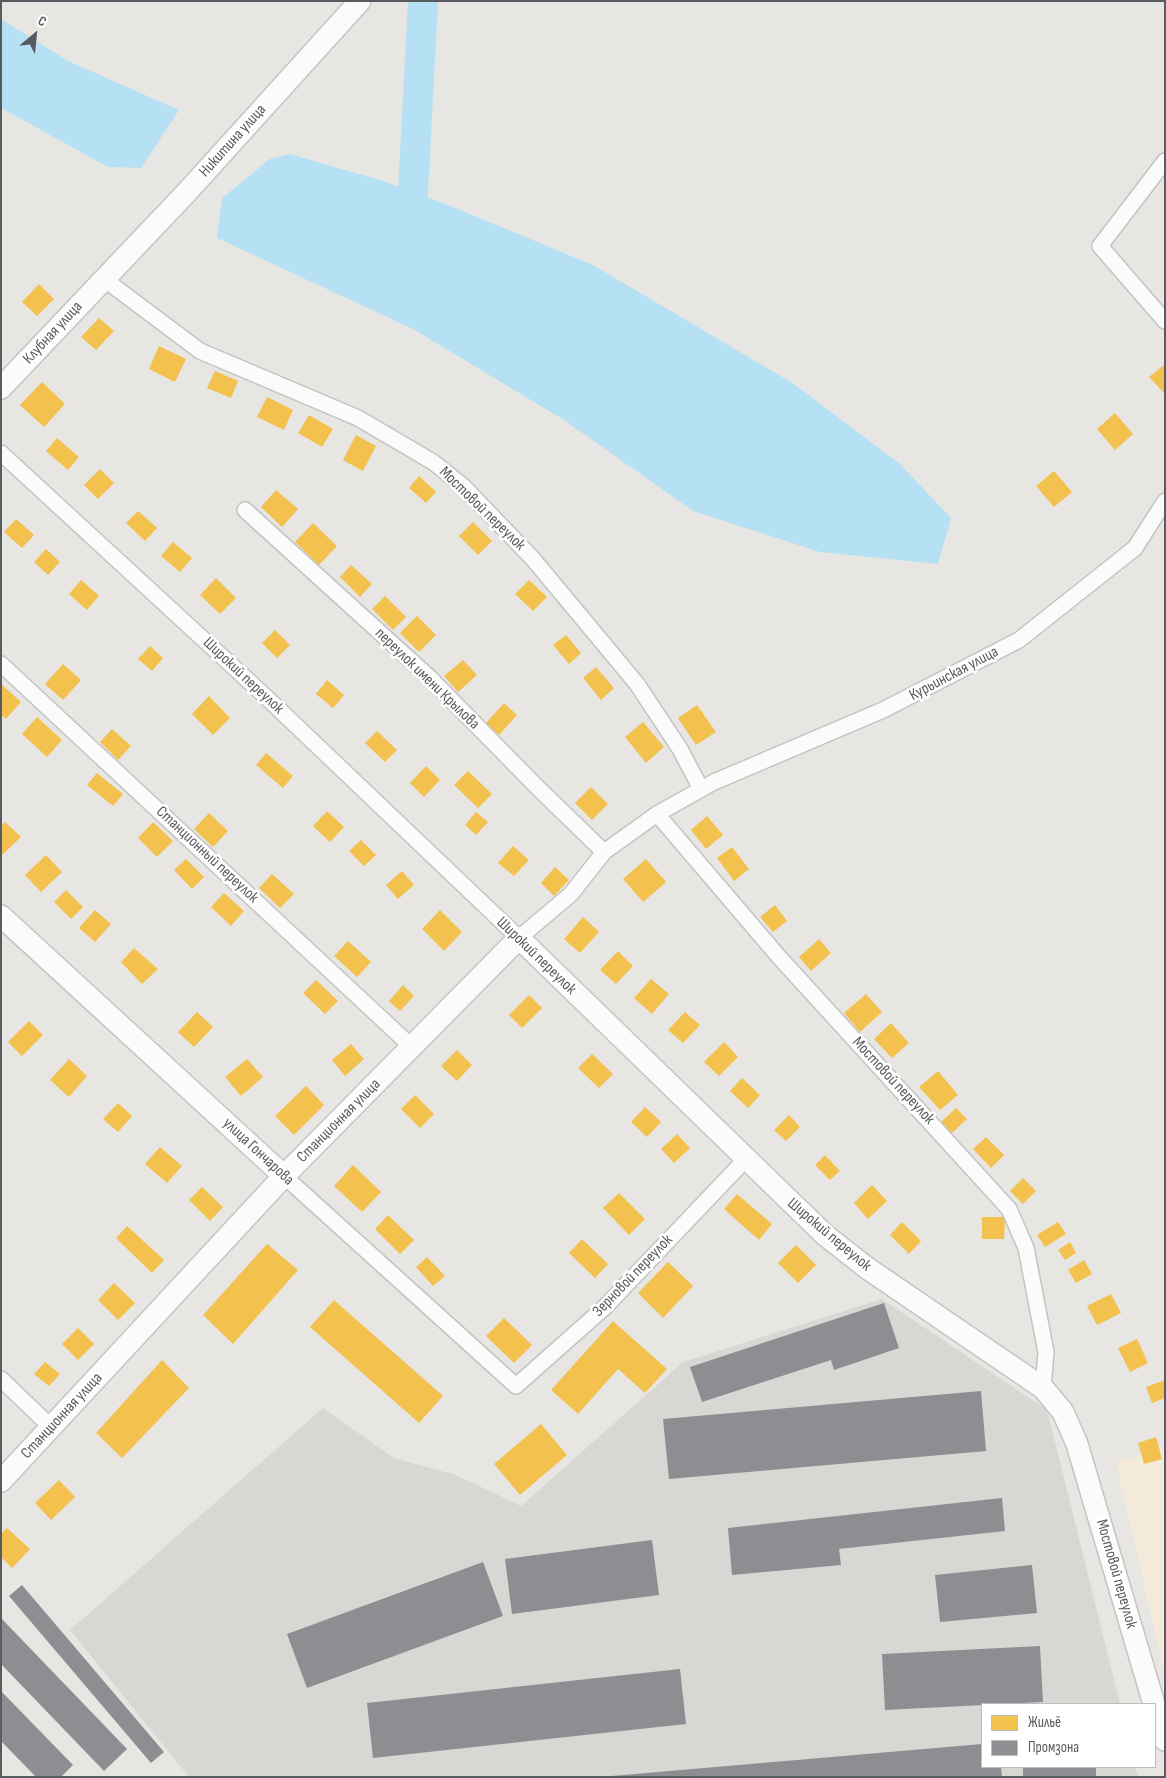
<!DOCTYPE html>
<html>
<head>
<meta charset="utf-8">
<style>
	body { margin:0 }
	#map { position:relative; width:1166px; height:1778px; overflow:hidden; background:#e8e6e2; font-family:"Sofia Sans Condensed",sans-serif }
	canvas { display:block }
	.frame { position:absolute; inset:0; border:2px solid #585c60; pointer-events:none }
	.legend { position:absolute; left:981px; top:1703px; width:175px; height:65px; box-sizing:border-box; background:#fff; border:1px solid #bcbebf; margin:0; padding:6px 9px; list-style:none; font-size:15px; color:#585c60 }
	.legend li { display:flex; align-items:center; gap:10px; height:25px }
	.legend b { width:25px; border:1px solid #bcbebf }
	.north { position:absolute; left:10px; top:10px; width:50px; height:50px; -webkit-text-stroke:4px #fff; paint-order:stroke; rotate:28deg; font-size:14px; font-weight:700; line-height:20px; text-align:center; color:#585c60 }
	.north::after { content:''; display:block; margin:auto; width:18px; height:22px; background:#585c60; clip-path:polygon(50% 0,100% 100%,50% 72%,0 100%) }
</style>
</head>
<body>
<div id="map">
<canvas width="1166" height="1778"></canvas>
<div class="frame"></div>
<ul class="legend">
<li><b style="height:14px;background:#f2c14e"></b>Жильё</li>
<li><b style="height:14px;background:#8d8d92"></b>Промзона</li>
</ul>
<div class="north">С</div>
</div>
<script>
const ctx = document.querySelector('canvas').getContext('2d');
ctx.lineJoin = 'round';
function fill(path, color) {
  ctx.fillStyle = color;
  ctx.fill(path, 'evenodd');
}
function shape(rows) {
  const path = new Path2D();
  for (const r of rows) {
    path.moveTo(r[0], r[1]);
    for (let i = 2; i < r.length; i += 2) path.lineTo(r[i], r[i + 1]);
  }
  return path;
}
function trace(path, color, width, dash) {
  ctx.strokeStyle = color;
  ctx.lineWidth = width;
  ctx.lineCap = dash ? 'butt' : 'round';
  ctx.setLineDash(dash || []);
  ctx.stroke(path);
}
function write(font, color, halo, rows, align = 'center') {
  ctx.font = font + ' "Sofia Sans Condensed",sans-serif';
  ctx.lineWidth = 5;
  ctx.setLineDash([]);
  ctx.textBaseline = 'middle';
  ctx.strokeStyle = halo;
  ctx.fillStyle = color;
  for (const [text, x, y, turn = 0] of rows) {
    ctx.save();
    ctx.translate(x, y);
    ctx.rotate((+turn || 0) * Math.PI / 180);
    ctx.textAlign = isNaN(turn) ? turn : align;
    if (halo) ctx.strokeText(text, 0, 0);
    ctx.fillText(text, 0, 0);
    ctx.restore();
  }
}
const commercial = shape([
	[1165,1448,1165,1676,1116,1462]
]);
const industrial = shape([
	[882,1299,1047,1410,1120,1704,982,1704,982,1767,1135,1767,1138,1777,189,1777,70,1630,323,1408,394,1458,456,1475,521,1506,683,1362]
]);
const water = shape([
	[1,19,68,61,179,110,141,168,108,167,1,108],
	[290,154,383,181,448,205,593,265,794,384,900,464,951,518,938,564,820,552,693,511,564,420,413,329,217,238,222,198,270,159]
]);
const homes = shape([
	[39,284,54,299,37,316,22,302],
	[99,318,114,331,96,350,81,337],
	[159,346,186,359,175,382,149,369],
	[1165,364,1165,394,1149,377],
	[215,371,238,381,231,398,207,388],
	[42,382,65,404,44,427,20,405],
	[267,397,293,410,284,430,257,417],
	[1115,413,1133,434,1115,450,1097,429],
	[309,415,333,429,322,447,298,433],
	[356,435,376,446,363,471,343,460],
	[57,438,79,457,68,470,46,451],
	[100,469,114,483,98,499,84,485],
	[1054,471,1072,492,1054,507,1036,486],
	[419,476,436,492,426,503,409,488],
	[276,490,298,509,282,527,261,507],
	[138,511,157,528,145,541,126,523],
	[16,519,34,535,22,548,4,532],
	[473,522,492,541,478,555,459,536],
	[313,523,337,546,319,565,295,542],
	[173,542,192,558,180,572,161,556],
	[46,549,60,562,48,575,34,562],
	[351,565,372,584,360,597,340,577],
	[216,578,236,598,220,614,200,595],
	[81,580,99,596,87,610,69,594],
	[529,580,547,597,533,611,515,594],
	[385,596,406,617,393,630,372,609],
	[417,616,436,635,419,652,400,633],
	[275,630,290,645,277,658,262,643],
	[566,635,581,653,569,664,553,645],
	[150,646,163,658,152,671,138,659],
	[463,660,477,675,458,692,444,676],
	[63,664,81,680,63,700,45,684],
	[596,667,614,688,601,700,583,678],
	[327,680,344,695,333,708,316,694],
	[1,684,21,702,6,719,1,715],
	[209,696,230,718,213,735,192,714],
	[504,703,517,715,499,735,486,723],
	[697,705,716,732,696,745,678,718],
	[37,717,62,740,47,757,22,734],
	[643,722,664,747,646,763,625,737],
	[112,729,131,746,118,760,100,742],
	[377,731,397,750,385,762,365,743],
	[266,753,293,776,283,788,256,765],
	[426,766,440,780,424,797,410,783],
	[468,771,492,794,478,808,454,785],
	[97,773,123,794,113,806,87,785],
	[591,787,608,804,592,820,575,803],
	[327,811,344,827,330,842,313,826],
	[476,812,488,822,476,835,465,825],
	[209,813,228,831,213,847,194,829],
	[707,816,723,835,706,849,691,830],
	[5,822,21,837,2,855,1,826],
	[153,822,173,841,157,857,138,838],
	[361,840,376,855,364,866,349,851],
	[513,846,529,860,514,876,498,863],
	[732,847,749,869,734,881,717,858],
	[46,855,62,872,41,892,25,875],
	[186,859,204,877,192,889,174,870],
	[646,859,666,882,643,902,623,879],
	[555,867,569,880,554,896,541,883],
	[402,871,414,885,398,899,386,885],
	[272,874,294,894,280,908,259,888],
	[66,890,83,907,71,919,54,902],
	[224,893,244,911,231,926,211,907],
	[775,905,787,921,773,932,760,917],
	[95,910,111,924,95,942,79,928],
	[440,910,462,932,444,951,422,929],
	[583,917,599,932,580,953,564,939],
	[819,939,831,953,811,971,799,957],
	[348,941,371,962,357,977,334,956],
	[134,948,158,969,142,984,121,962],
	[618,951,633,966,616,984,600,970],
	[651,979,669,994,652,1014,634,998],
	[316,980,338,1001,325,1014,303,993],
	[403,985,414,996,400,1011,389,1001],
	[866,994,882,1012,860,1032,844,1013],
	[529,995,542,1008,522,1028,509,1015],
	[197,1012,213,1027,194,1047,178,1032],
	[685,1012,700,1025,683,1043,668,1030],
	[29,1021,43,1035,22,1056,8,1042],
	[891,1023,909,1043,892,1058,874,1039],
	[724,1042,738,1057,719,1076,704,1062],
	[351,1044,364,1059,345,1076,332,1060],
	[457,1050,472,1065,457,1081,441,1066],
	[592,1054,613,1074,599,1088,578,1068],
	[69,1059,87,1076,69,1097,50,1080],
	[247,1059,263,1077,241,1096,225,1077],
	[938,1071,958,1095,940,1110,919,1087],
	[742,1078,760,1095,748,1108,730,1091],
	[306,1086,324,1105,294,1135,275,1116],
	[415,1095,434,1114,420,1128,401,1109],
	[118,1103,132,1116,118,1132,103,1119],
	[645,1107,661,1122,647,1137,631,1122],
	[956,1108,967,1119,952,1133,941,1122],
	[789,1115,800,1127,786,1141,774,1130],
	[677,1134,690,1148,674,1163,661,1149],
	[986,1137,1004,1155,991,1168,973,1149],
	[160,1147,182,1166,167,1183,145,1164],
	[825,1155,840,1171,830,1180,815,1165],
	[353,1165,381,1192,362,1212,334,1186],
	[1023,1178,1036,1191,1023,1204,1010,1191],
	[872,1185,887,1201,868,1219,854,1203],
	[202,1187,223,1207,210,1221,189,1200],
	[619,1193,645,1219,629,1235,603,1208],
	[737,1194,772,1224,759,1240,724,1209],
	[388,1215,414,1240,400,1254,375,1229],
	[982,1217,1005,1217,1004,1239,982,1239],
	[902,1222,921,1241,909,1254,890,1235],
	[1058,1222,1066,1234,1045,1247,1037,1235],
	[127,1226,164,1260,152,1273,116,1238],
	[582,1239,608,1264,595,1278,569,1253],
	[1070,1242,1076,1253,1065,1260,1058,1250],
	[267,1244,298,1270,233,1344,203,1315],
	[796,1245,816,1265,798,1283,778,1263],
	[427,1257,445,1276,433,1286,416,1267],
	[1084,1260,1092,1274,1076,1283,1068,1270],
	[668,1262,693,1286,663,1318,638,1293],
	[114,1283,135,1303,118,1320,98,1300],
	[1111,1294,1121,1313,1097,1325,1087,1306],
	[334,1300,443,1396,419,1423,310,1327],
	[504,1318,532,1345,514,1363,486,1336],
	[613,1321,667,1369,645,1393,618,1369,578,1414,551,1390],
	[78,1328,94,1344,78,1360,62,1344],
	[1137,1339,1148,1363,1130,1372,1118,1348],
	[162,1360,189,1388,122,1458,96,1433],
	[45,1362,60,1374,49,1386,34,1374],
	[1165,1380,1165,1398,1152,1403,1146,1387],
	[541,1424,567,1455,520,1495,494,1464],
	[1156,1437,1162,1459,1144,1464,1138,1443],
	[59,1480,75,1497,51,1520,35,1503],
	[7,1528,30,1549,12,1568,1,1557,1,1534]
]);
const industry = shape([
	[884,1303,899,1348,834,1370,831,1360,702,1402,690,1367],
	[981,1391,986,1451,669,1479,663,1419],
	[1002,1498,1005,1531,839,1549,841,1565,732,1575,728,1528],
	[652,1540,659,1595,512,1614,505,1559],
	[483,1562,503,1616,307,1688,287,1634],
	[1032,1565,1037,1613,940,1622,935,1575],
	[22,1585,164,1752,151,1763,9,1596],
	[1,1618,127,1749,104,1771,1,1664],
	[1040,1646,1043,1702,885,1710,882,1654],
	[680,1669,686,1724,373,1758,367,1703],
	[1,1691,73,1765,61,1777,36,1777,1,1741],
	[982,1744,982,1767,1001,1767,1002,1777,600,1777],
	[1023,1767,1096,1767,1096,1777,1023,1777]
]);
const river = shape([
	[413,192,423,1]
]);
const street = shape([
	[1165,161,1100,246,1165,321],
	[104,279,200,351,358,418,433,462,463,486,533,559,637,684,680,749,701,789],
	[1,453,266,697,519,938,571,894,604,852,657,814,714,782,883,710,1019,640,1135,548,1165,501],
	[245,510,430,678,538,788,604,852],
	[1,664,412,1047],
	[657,814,779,957,1009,1209,1026,1248,1046,1352,1043,1388],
	[284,1176,516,1386,605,1307,745,1160],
	[1,1379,51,1427]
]);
const secondary = shape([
	[1,388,187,192,360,1],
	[1,916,284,1176],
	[1,1481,284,1176,519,938,825,1235,867,1268,1043,1388,1063,1412,1077,1444,1154,1704],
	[1155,1706,1165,1740]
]);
const streetNames = [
	["Никитина улица",233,141,-48],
	["Клубная улица",53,333,-47],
	["Мостовой переулок",482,509,44],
	["Курьинская улица",954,674,-28],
	["Широкий переулок",243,676,43],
	["переулок имени Крылова",427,679,44],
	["Станционный переулок",207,855,43],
	["Широкий переулок",536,956,44],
	["Мостовой переулок",893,1081,47],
	["Станционная улица",339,1121,-45],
	["улица Гончарова",258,1152,43],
	["Широкий переулок",829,1235,40],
	["Зерновой переулок",633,1276,-46],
	["Станционная улица",62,1416,-47],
	["Мостовой переулок",1116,1574,74]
];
fill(commercial, '#f3eada');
fill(industrial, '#d9d7d3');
fill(water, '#b6e0f3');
fill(homes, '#f2c14e');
fill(industry, '#8d8d92');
trace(river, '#b6e0f3', 30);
trace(street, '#c3c3c2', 18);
trace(secondary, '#c4c4c4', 24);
trace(street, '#fcfbfb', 15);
trace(secondary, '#fcfbfb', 21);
write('16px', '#585c60', '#fff', streetNames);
</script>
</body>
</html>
